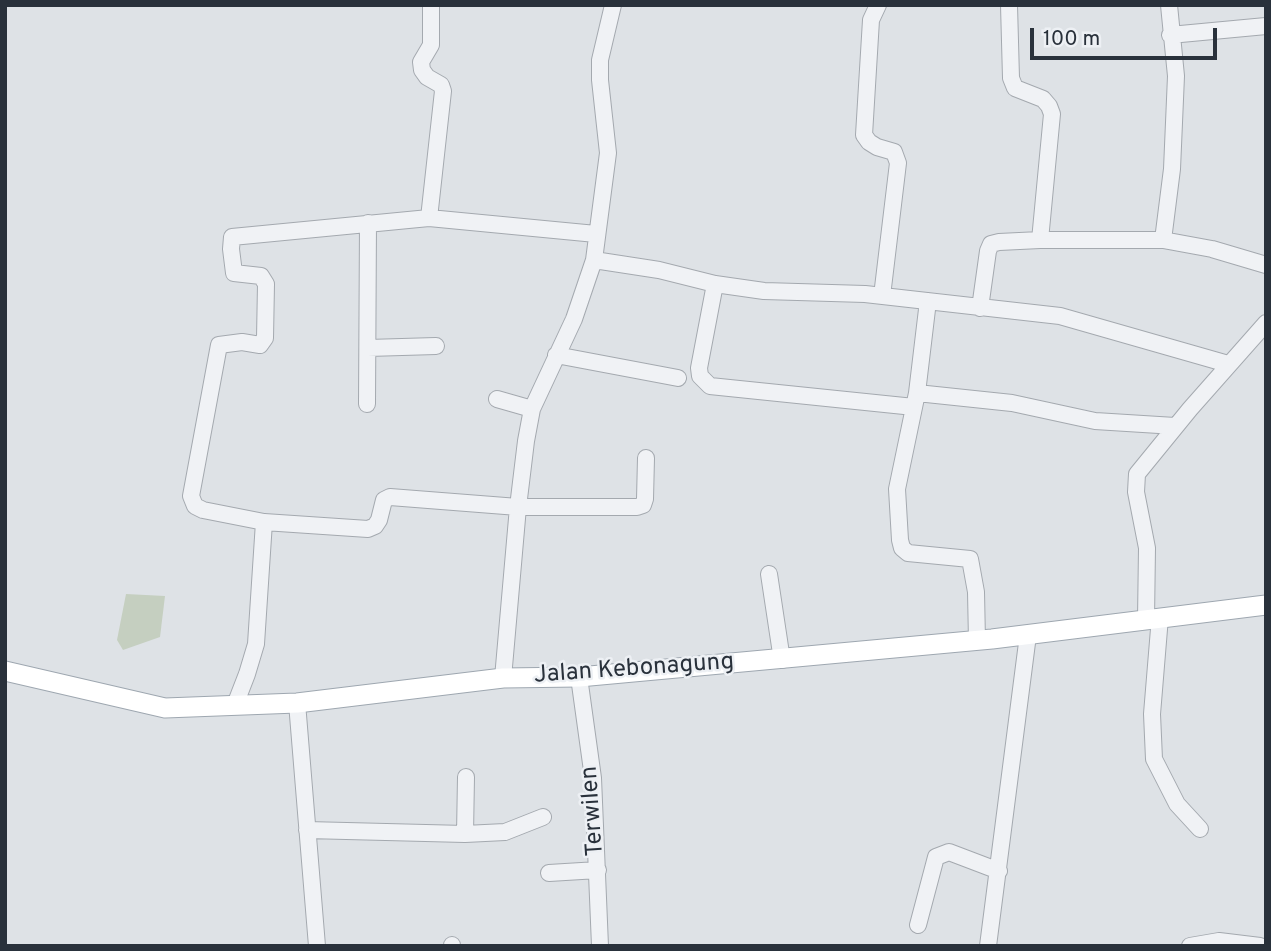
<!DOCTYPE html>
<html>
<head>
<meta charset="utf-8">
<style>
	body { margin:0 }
	#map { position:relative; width:1271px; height:951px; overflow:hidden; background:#dee2e6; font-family:Overpass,sans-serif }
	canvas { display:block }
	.frame { position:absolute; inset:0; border:7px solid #29313b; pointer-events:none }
	.scale { position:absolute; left:1030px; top:28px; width:187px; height:32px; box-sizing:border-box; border:4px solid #29313b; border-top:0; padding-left:9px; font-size:21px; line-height:24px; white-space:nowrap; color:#29313b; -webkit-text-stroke:5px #edf0f4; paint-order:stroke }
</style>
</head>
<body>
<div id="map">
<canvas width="1271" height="951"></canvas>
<div class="frame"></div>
<div class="scale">100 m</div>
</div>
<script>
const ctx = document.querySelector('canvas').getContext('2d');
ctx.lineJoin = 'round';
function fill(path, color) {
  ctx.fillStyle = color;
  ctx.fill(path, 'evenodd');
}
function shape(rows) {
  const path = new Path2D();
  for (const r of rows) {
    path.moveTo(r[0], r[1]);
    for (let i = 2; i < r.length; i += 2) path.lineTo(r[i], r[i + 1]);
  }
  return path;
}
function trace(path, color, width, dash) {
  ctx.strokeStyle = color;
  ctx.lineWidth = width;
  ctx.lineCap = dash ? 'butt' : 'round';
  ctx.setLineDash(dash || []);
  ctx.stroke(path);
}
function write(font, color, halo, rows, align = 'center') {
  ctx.font = font + ' Overpass,sans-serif';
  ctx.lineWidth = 5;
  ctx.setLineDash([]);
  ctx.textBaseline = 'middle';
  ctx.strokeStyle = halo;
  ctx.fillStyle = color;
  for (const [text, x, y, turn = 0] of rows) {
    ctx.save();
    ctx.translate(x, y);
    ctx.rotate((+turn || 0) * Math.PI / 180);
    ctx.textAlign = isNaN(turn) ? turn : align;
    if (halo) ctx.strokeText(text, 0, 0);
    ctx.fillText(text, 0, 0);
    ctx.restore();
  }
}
const green = shape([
	[126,594,165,596,160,637,123,650,117,640]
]);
const minor = shape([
	[878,5,871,20,864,135,869,142,877,147,894,152,898,163,882,296],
	[1009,5,1011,78,1015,88,1043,99,1049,106,1052,114,1040,240],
	[1170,35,1266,26],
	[429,218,443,91,441,85,427,77,422,70,421,62,431,45,431,5],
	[596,234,429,218,232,237,231,249,234,273,261,276,266,284,265,338,260,345,242,342,219,345,191,496,195,506,203,510,264,522,368,529,375,526,379,520,384,500,390,497,518,507,637,507,643,505,645,499,646,458],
	[1163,240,1172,169,1176,76,1169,5],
	[594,260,659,270,715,284,764,291,865,294,1060,316,1228,364],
	[715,284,699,368,700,376,710,386,914,407],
	[928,301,917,393,897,489,900,540,902,548,908,553,970,559,976,592,977,641],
	[980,308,988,251,991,244,999,242,1040,240,1163,240,1212,249,1266,265],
	[368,348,436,346],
	[556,355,678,378],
	[917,393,1012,403,1095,421,1175,426],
	[497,399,532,409],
	[367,404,368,223],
	[769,574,782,660],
	[1160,617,1152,714,1154,759,1177,804,1200,829],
	[1146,619,1147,548,1136,492,1137,474,1190,409,1266,323],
	[579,677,593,778,600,946],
	[503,678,518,507,526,441,532,409,574,319,594,260,608,153,600,80,600,60,613,5],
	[297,703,317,946],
	[235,705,247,674,256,644,264,522],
	[307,830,465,834,505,832,543,817],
	[465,834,466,777],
	[549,873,598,870],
	[918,925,936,857,949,852,999,871],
	[452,946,452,945],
	[988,946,1028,635],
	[1190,946,1219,941,1260,946]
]);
const major = shape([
	[5,671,165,708,297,703,503,678,579,677,992,639,1266,605]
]);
const streetNames = [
	["Jalan Kebonagung",634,670,-4],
	["Terwilen",594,811,-94]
];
fill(green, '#c5cfc0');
trace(minor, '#a4a9af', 18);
trace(major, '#9ea7b0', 21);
trace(minor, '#f0f2f5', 16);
trace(major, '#fff', 19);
write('24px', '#29313b', '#edf0f4', streetNames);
</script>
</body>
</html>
